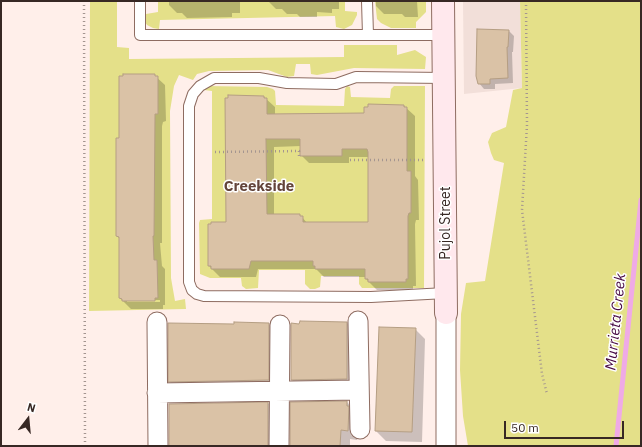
<!DOCTYPE html>
<html>
<head>
<meta charset="utf-8">
<style>
	body { margin:0 }
	#map { position:relative; width:642px; height:447px; overflow:hidden; background:#ffefea; font-family:"IBM Plex Sans",sans-serif }
	canvas { display:block }
	.frame { position:absolute; inset:0; border:2px solid #372824; pointer-events:none }
	.north { position:absolute; left:8px; top:399px; width:40px; height:40px; -webkit-text-stroke:3px #fff; paint-order:stroke; rotate:16deg; font-size:11px; font-weight:700; line-height:16px; text-align:center; color:#372824 }
	.north::after { content:''; display:block; margin:auto; width:14px; height:18px; background:#372824; clip-path:polygon(50% 0,100% 100%,50% 72%,0 100%) }
	.scale { position:absolute; left:504px; top:421px; width:120px; height:18px; box-sizing:border-box; border:2px solid #372824; border-top:0; padding-left:5px; font-size:12px; line-height:14px; white-space:nowrap; color:#372824; -webkit-text-stroke:3px #fff; paint-order:stroke }
</style>
</head>
<body>
<div id="map">
<canvas width="642" height="447"></canvas>
<div class="frame"></div>
<div class="north">N</div>
<div class="scale">50 m</div>
</div>
<script>
const ctx = document.querySelector('canvas').getContext('2d');
ctx.lineJoin = 'round';
function fill(path, color) {
  ctx.fillStyle = color;
  ctx.fill(path, 'evenodd');
}
function shape(rows) {
  const path = new Path2D();
  for (const r of rows) {
    path.moveTo(r[0], r[1]);
    for (let i = 2; i < r.length; i += 2) path.lineTo(r[i], r[i + 1]);
  }
  return path;
}
function trace(path, color, width, dash) {
  ctx.strokeStyle = color;
  ctx.lineWidth = width;
  ctx.lineCap = dash ? 'butt' : 'round';
  ctx.setLineDash(dash || []);
  ctx.stroke(path);
}
function write(font, color, halo, rows, align = 'center') {
  ctx.font = font + ' "IBM Plex Sans",sans-serif';
  ctx.lineWidth = 3;
  ctx.setLineDash([]);
  ctx.textBaseline = 'middle';
  ctx.strokeStyle = halo;
  ctx.fillStyle = color;
  for (const [text, x, y, turn = 0] of rows) {
    ctx.save();
    ctx.translate(x, y);
    ctx.rotate((+turn || 0) * Math.PI / 180);
    ctx.textAlign = isNaN(turn) ? turn : align;
    if (halo) ctx.strokeText(text, 0, 0);
    ctx.fillText(text, 0, 0);
    ctx.restore();
  }
}
const built = shape([
	[463,1,520,1,522,88,464,94]
]);
const green = shape([
	[90,1,117,1,117,47,129,48,129,59,344,57,344,45,397,45,397,55,415,50,426,57,425,69,354,68,317,75,311,74,310,64,296,64,294,76,287,77,268,70,209,71,197,74,193,80,179,75,174,86,170,111,171,278,175,301,185,299,186,309,89,311],
	[158,1,345,1,345,11,357,12,357,15,352,25,344,29,336,27,335,16,160,20,159,29,153,28,147,25,145,22,146,14,158,12],
	[375,1,426,1,426,12,416,22,416,28,391,28,381,23,377,19],
	[520,1,641,1,641,446,468,446,463,416,460,370,461,314,466,283,485,281,504,163,494,160,491,153,488,142,492,133,506,127,513,90,522,88],
	[206,86,267,87,273,89,275,91,276,105,344,106,345,89,347,86,350,87,351,97,390,98,391,89,394,86,425,86,424,288,362,288,359,284,359,276,321,276,320,287,315,289,310,289,305,284,305,270,259,270,258,288,246,289,242,286,241,278,210,278,200,274,199,223,200,220,212,219,212,91,204,90]
]);
const shadow = shape([
	[169,1,240,1,240,13,232,13,232,17,187,18,182,13,177,13,169,5],
	[268,1,339,1,339,9,332,9,332,13,317,12,317,17,300,17,297,14,287,14,282,9,276,9],
	[376,1,417,1,418,17,405,17,402,14,384,14,376,6],
	[509,31,514,36,513,52,512,52,513,83,495,84,495,89,484,89,479,83],
	[154,75,165,85,166,121,163,122,162,126,162,243,160,243,162,266,165,269,165,305,163,305,163,309,131,309,120,298,120,239,117,236,120,139],
	[127,300,160,300,160,302,127,302],
	[264,97,275,107,275,114,365,114,404,106,415,116,415,176,418,180,419,220,416,220,415,224,416,286,413,286,413,290,377,290,366,279,366,277,324,277,316,269,258,269,256,277,220,277,209,266,227,223],
	[301,146,301,155,309,163,349,163,349,157,369,157,369,223,307,223,302,217,274,215,274,147],
	[235,323,269,324,279,334,278,390,180,392,169,381,235,325],
	[347,323,355,331,355,387,300,388,292,380],
	[415,329,425,339,422,442,386,441,376,431],
	[347,402,356,412,358,417,357,440,350,439,350,446,291,446],
	[268,403,277,413,277,446,170,446]
]);
const stream = shape([
	[616,446,641,200]
]);
const building = shape([
	[477,29,509,30,508,47,507,47,508,78,490,79,490,84,478,84,476,76,477,29],
	[123,74,155,74,155,76,158,76,158,114,155,114,155,117,154,236,153,236,154,260,157,260,158,298,155,298,155,301,122,301,122,299,119,298,119,237,116,236,116,138,119,138,119,76,123,76,123,74],
	[228,95,264,96,264,98,267,98,267,114,364,113,364,107,368,107,368,104,404,105,404,107,407,107,407,171,411,171,411,213,409,213,408,216,408,279,406,279,406,282,368,282,368,279,365,279,365,269,315,269,315,266,313,266,313,261,251,261,249,269,211,269,211,266,208,266,208,224,211,224,211,222,226,222,225,98,228,98,228,95],
	[266,139,300,139,300,156,342,156,342,149,367,149,368,152,368,222,303,222,303,216,300,216,300,214,267,214,266,139],
	[300,321,347,322,347,379,291,380,291,323,299,324,300,321],
	[234,322,269,323,269,380,168,382,168,323,234,324,234,322],
	[379,327,416,328,412,432,375,431,379,327],
	[347,401,347,406,349,406,348,431,341,430,340,446,290,446,290,402,347,401],
	[268,402,268,446,169,446,169,404,268,402]
]);
const path = shape([
	[84,1,85,446],
	[526,1,527,125,522,210,542,374,547,394],
	[215,152,299,151,299,156],
	[350,160,426,160]
]);
const lane = shape([
	[140,1,140,35,443,35],
	[367,1,368,35],
	[445,78,356,77,336,84,287,83,259,78,214,78,200,86,193,94,189,106,189,282,192,290,197,294,204,296,371,297,446,293]
]);
const street = shape([
	[358,321,360,429],
	[157,322,158,446],
	[157,393,359,390],
	[279,446,280,325],
	[446,446,446,313]
]);
const secondary = shape([
	[443,1,446,313]
]);
const streetNames = [
	["Pujol Street",446,223,-90]
];
const neighbourhoodNames = [
	["Creekside",259,187]
];
const waterNames = [
	["Murrieta Creek",616,322,-84]
];
fill(built, '#f2dfd9');
fill(green, '#e4e089');
fill(shadow, '#0003');
trace(stream, '#efaae6', 5);
fill(building, '#dac2a6');
trace(building, '#b59e83', 1);
trace(lane, '#8e6c61', 12);
trace(street, '#8e6c61', 21);
trace(secondary, '#8e6c61', 24);
trace(path, '#a49590', 2.5, [1, 3]);
trace(lane, '#fff', 10);
trace(street, '#fff', 19);
trace(secondary, '#ffe8ed', 22);
write('14px', '#372824', '#fff', streetNames);
write('bold 15px', '#63443a', '#fff', neighbourhoodNames);
write('italic 15px', '#480c45', '#fff', waterNames);
</script>
</body>
</html>
